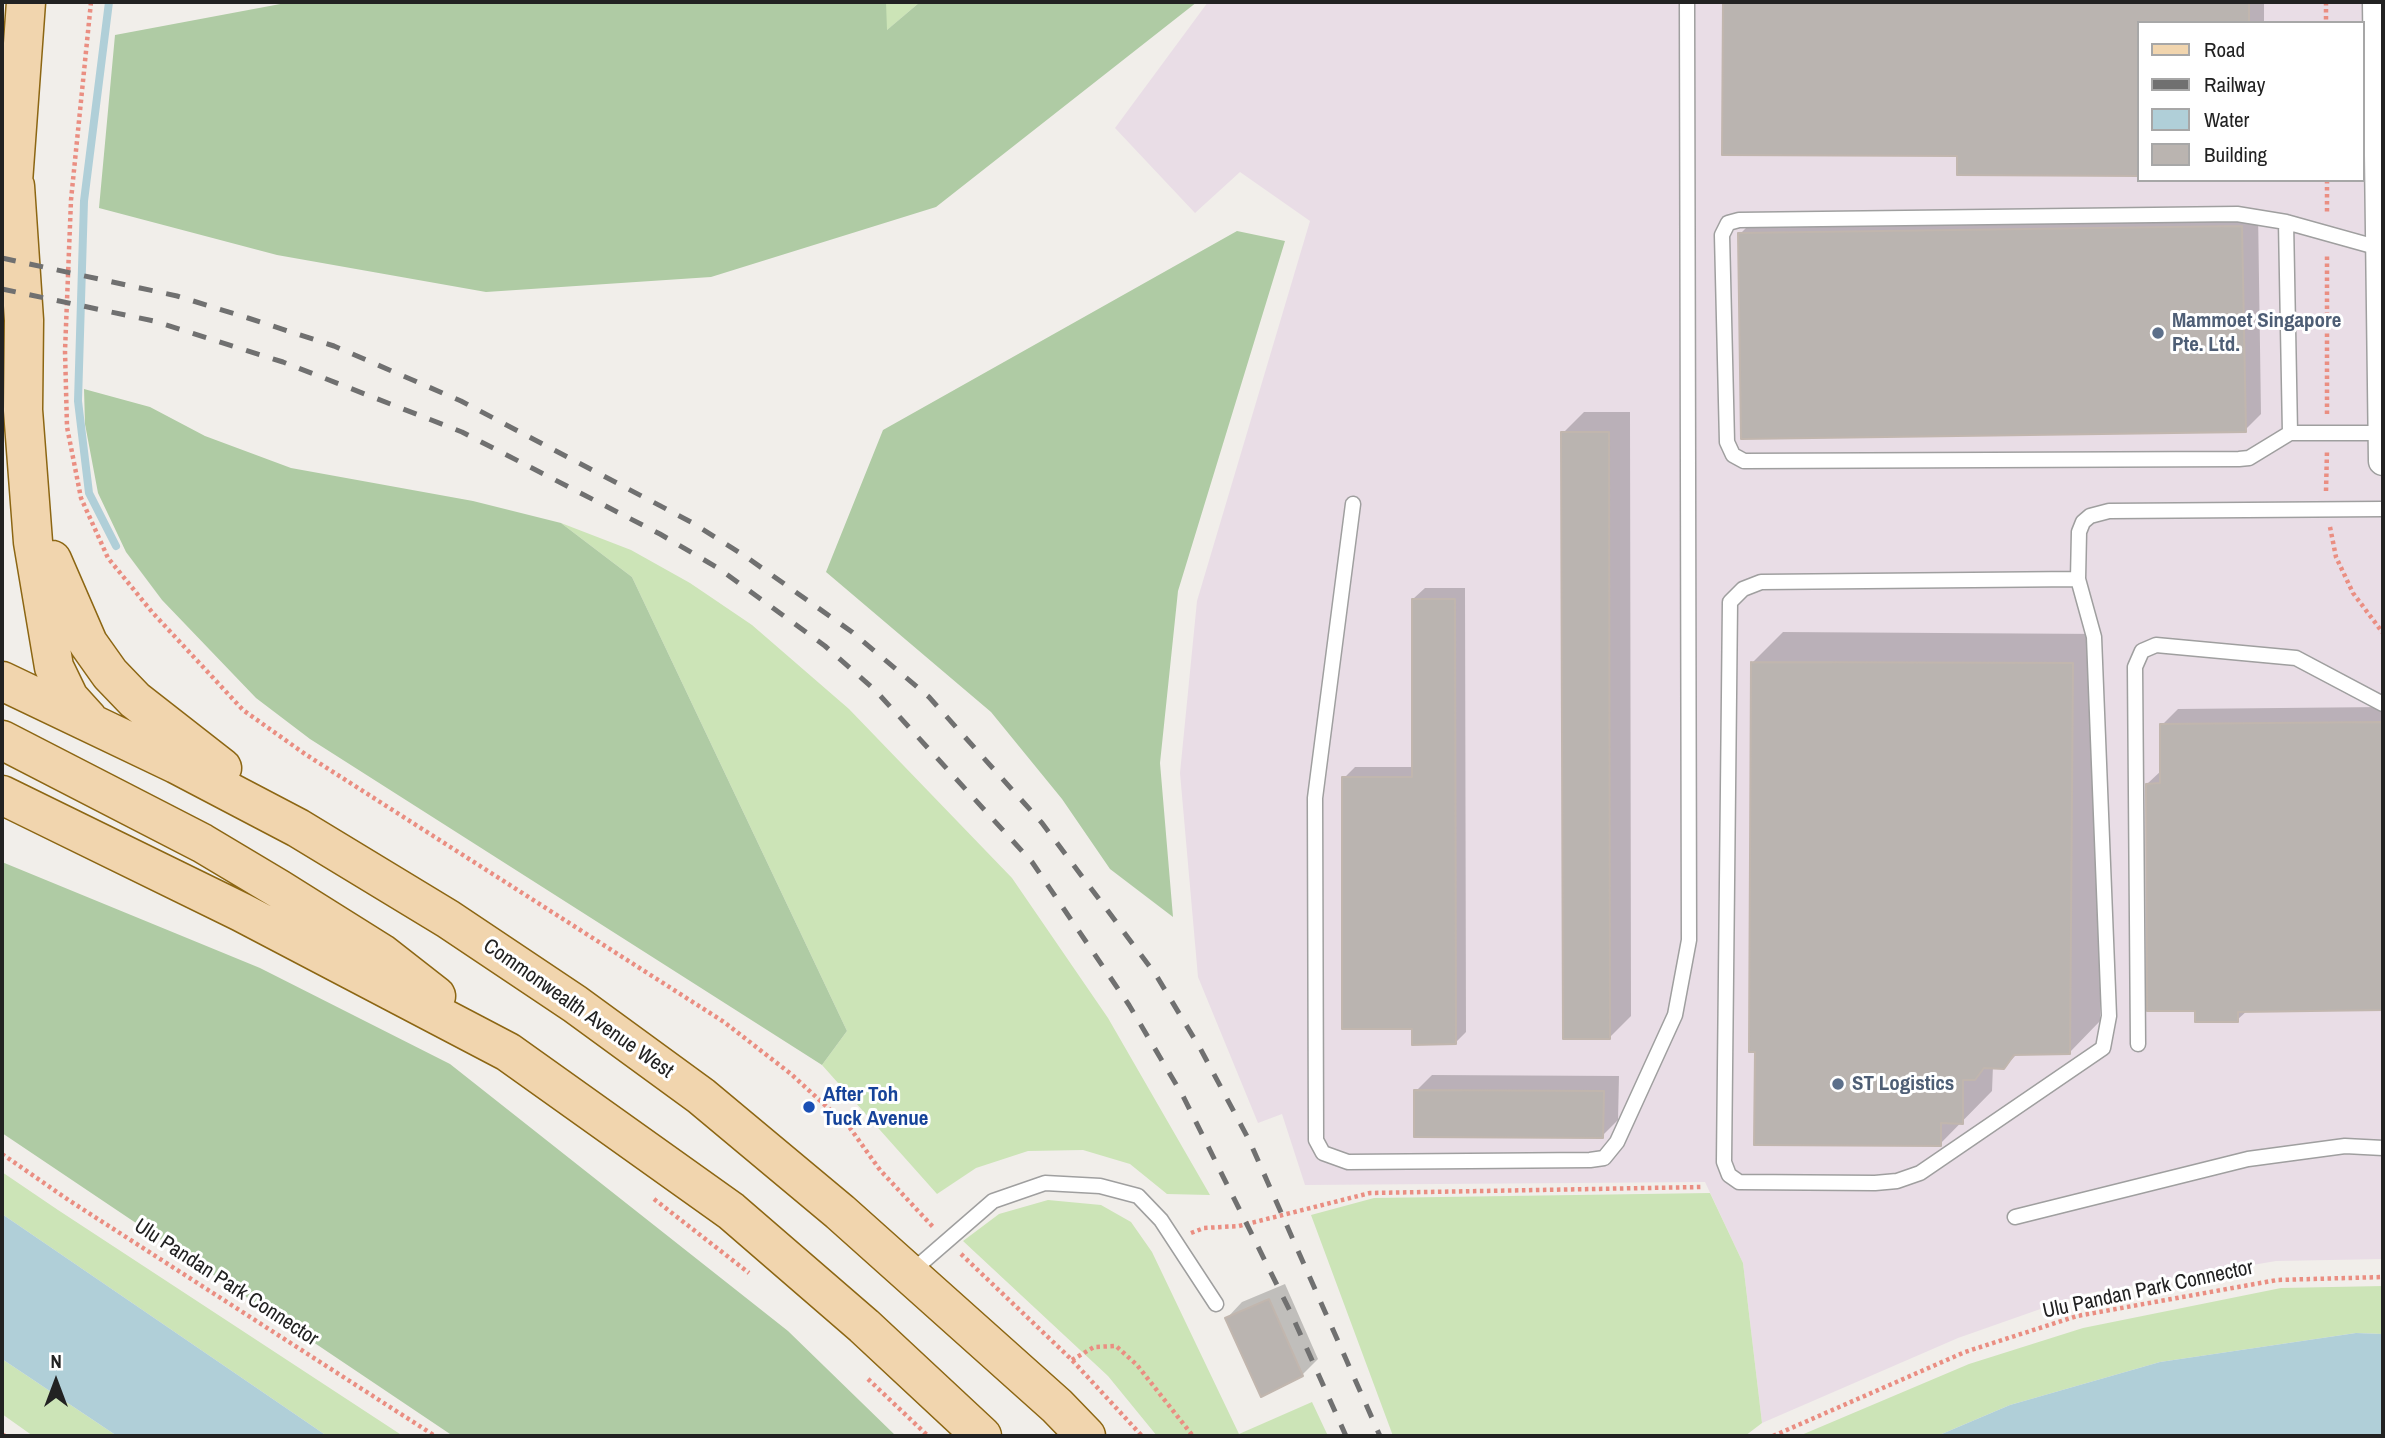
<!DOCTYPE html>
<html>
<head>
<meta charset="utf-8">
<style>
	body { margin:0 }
	#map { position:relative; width:2385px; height:1438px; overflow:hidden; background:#f1eeea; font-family:"Archivo Narrow",sans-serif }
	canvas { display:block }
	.frame { position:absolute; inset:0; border:4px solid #222; pointer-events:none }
	.legend { position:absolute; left:2137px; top:21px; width:228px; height:161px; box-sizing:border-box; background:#fff; border:2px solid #a7a7a7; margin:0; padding:9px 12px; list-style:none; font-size:21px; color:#222 }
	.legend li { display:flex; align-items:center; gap:14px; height:35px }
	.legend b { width:35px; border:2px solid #a7a7a7 }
	.north { position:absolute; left:21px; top:1347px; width:70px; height:70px; -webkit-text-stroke:5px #fff; paint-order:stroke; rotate:0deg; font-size:19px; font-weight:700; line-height:28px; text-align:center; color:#222 }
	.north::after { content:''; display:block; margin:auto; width:24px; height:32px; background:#222; clip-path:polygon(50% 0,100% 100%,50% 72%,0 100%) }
</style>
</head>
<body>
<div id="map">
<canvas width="2385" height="1438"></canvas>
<div class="frame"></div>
<ul class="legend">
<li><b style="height:9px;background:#f1d5ae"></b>Road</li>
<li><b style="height:9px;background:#707070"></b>Railway</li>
<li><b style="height:19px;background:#b0cfd8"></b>Water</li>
<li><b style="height:19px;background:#bab4b0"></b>Building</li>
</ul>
<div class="north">N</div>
</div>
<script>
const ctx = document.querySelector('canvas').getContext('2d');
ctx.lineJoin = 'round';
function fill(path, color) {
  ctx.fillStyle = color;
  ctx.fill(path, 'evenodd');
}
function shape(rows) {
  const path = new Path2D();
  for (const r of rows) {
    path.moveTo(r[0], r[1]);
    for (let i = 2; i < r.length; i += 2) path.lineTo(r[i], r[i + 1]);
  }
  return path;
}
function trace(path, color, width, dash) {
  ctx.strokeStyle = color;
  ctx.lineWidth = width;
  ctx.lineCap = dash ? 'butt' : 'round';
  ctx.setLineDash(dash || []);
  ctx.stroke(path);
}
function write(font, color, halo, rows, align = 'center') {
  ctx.font = font + ' "Archivo Narrow",sans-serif';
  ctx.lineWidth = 6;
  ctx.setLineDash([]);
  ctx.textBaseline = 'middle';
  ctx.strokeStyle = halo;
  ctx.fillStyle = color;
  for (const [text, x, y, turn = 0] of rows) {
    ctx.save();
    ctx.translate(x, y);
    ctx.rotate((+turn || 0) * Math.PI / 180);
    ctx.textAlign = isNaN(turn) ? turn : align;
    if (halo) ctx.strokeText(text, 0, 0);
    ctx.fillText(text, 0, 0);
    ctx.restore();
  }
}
const industrial = shape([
	[1208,2,2383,2,2383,1259,2276,1261,2083,1294,1958,1338,1762,1423,1743,1263,1705,1182,1305,1185,1282,1114,1258,1123,1198,977,1180,773,1197,601,1310,221,1240,172,1195,213,1115,128],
	[2138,23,2362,23,2362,180,2138,180]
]);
const grass = shape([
	[886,2,920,2,886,31],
	[561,523,631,550,690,583,752,625,849,709,1012,878,1108,1018,1210,1195,1167,1194,1130,1164,1083,1150,1028,1151,976,1168,937,1194,822,1065,847,1031,632,577],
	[2,1172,58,1210,403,1436,327,1436,2,1214],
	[1710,1193,1743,1263,1762,1423,1745,1436,1393,1436,1311,1215,1374,1198],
	[1048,1200,1101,1205,1131,1222,1152,1252,1239,1434,1312,1402,1328,1436,1157,1436,1108,1376,963,1241,999,1214],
	[2383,1286,2383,1334,2356,1333,2160,1362,2010,1405,1937,1436,1799,1436,1969,1364,2083,1328,2281,1288],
	[2,1358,2,1359,117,1436,33,1436,2,1414]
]);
const forest = shape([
	[291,2,886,2,887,30,920,2,1197,2,936,207,711,277,486,292,277,255,99,208,115,35],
	[1237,231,1285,241,1178,591,1160,763,1173,917,1110,869,1062,799,991,712,826,572,883,430],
	[84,389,150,407,205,436,291,468,473,501,561,523,632,577,847,1031,822,1065,310,739,256,698,162,600,126,552,98,493,85,424],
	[2,862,260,968,450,1064,788,1331,896,1436,453,1436,2,1133]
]);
const water = shape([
	[2,1214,327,1436,117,1436,2,1359],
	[2356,1333,2383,1334,2383,1436,1937,1436,2010,1405,2160,1362]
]);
const shadow = shape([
	[1725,2,2264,2,2264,23,2138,23,2138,174,1958,173,1958,155,1724,153],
	[2258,211,2261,414,2245,430,1740,234,1756,218],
	[1584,412,1630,412,1631,1016,1610,1037,1563,433],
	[1425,588,1465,588,1466,1032,1455,1043,1414,1027,1344,778,1355,767,1413,767,1413,599],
	[1783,632,2102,634,2100,1021,2070,1052,2018,1053,2004,1067,1993,1066,1992,1091,1940,1144,1753,662],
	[2383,707,2383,1009,2248,1010,2237,1020,2196,1009,2147,784,2162,770,2162,725,2178,709],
	[1432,1075,1619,1076,1618,1120,1602,1136,1416,1091],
	[1285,1284,1318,1359,1302,1375,1227,1318,1242,1302]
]);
const stream = shape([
	[109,2,84,201,78,401,89,493,116,546]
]);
const building = shape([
	[1723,2,2249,2,2249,23,2138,23,2138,176,1957,175,1957,156,1722,155,1723,2],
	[2242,226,2246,432,1741,439,1738,233,2242,226],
	[1561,432,1609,432,1610,1039,1563,1039,1561,432],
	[1412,599,1455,599,1456,1044,1412,1045,1412,1029,1342,1029,1342,777,1412,777,1412,599],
	[1751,662,2073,663,2070,1054,2014,1055,2004,1069,1984,1068,1975,1080,1963,1080,1963,1124,1941,1123,1941,1146,1754,1145,1755,1052,1749,1052,1751,662],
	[2383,722,2383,1010,2238,1012,2238,1022,2195,1022,2195,1011,2147,1011,2146,784,2160,783,2160,724,2383,722],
	[1414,1090,1604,1091,1603,1138,1414,1137,1414,1090],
	[1269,1299,1303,1376,1261,1397,1225,1318,1269,1299]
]);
const path = shape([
	[91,2,71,200,65,351,67,427,81,498,108,558,152,612,243,710,305,754,724,1022,791,1074,850,1128,880,1170,934,1228],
	[2326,2,2326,23],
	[2327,180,2327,214],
	[2327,414,2327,255],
	[2326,491,2327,451],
	[2330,527,2336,557,2353,593,2383,633],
	[2,1154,70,1201,435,1436],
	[654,1199,749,1273],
	[1191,1233,1204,1228,1239,1226,1370,1193,1703,1187],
	[961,1254,1072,1360,1142,1436],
	[1072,1360,1094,1347,1116,1346,1137,1365,1193,1436],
	[868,1379,928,1436],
	[2,1434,5,1436],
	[90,1434,90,1436],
	[1773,1436,1965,1352,2077,1316,2277,1280,2383,1277]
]);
const lane = shape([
	[2286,222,2290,433],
	[2383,249,2286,222,2237,214,1739,220,1728,223,1722,235,1727,442,1733,455,1744,461,2239,459,2249,458,2290,433,2383,433],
	[1353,504,1315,798,1316,1140,1323,1153,1348,1162,1590,1160,1604,1158,1617,1142,1675,1015,1689,940,1687,2],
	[2078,579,1761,582,1743,589,1730,602,1724,1162,1729,1175,1739,1182,1875,1183,1897,1181,1920,1173,2103,1048,2109,1016,2094,637,2078,579,2079,532,2083,522,2090,516,2109,511,2383,509],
	[2138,1044,2135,667,2142,651,2156,645,2296,658,2383,704],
	[2015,1217,2248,1159,2345,1146,2383,1148],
	[910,1273,993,1201,1045,1183,1100,1186,1138,1196,1161,1220,1216,1304]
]);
const street = shape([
	[2377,2,2383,461]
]);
const primary = shape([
	[15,186,24,320,23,410,33,542,54,667,69,698,88,719],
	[11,210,26,2],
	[52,560,88,643,110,674,135,700,222,768],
	[2,681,176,764,298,828,448,919,575,1004,701,1096,840,1212,1057,1406,1086,1436],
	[2,740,202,843,279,889,381,953,436,996],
	[2,795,241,912,508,1052,731,1211,864,1326,982,1436]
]);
const rail = shape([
	[2,258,177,296,248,318,334,346,461,401,691,522,745,556,852,632,929,697,1042,823,1156,975,1200,1048,1249,1140,1380,1436],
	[2,289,154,321,283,362,462,432,660,534,718,568,825,646,875,690,1032,862,1129,1005,1183,1096,1290,1311,1346,1436]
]);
const markers = [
	[2158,333,7,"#5c6f8a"],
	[1838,1084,7,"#5c6f8a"],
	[809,1107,7,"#1a4fb4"]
];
const serviceNames = [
	["Mammoet Singapore",2172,321],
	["Pte. Ltd.",2172,345],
	["ST Logistics",1852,1084]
];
const streetNames = [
	["Commonwealth Avenue West",578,1009,35],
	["Ulu Pandan Park Connector",226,1283,33],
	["Ulu Pandan Park Connector",2148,1290,-12]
];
const transitNames = [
	["After Toh",823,1095],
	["Tuck Avenue",823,1119]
];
fill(industrial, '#e9dde6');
fill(grass, '#cce4b7');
fill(forest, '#afcba4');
fill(water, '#b0cfd8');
fill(shadow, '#0003');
trace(stream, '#b0cfd8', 8);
fill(building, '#bab4b0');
trace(building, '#c1b6ae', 2);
trace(lane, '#9f9f9f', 17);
trace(street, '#9f9f9f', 31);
trace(primary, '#8c6613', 41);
trace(path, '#ea8e82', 4.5, [3.5, 3.5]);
trace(lane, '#fff', 14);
trace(street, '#fff', 28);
trace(primary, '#f1d5ae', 38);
trace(rail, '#707070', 5, [14, 14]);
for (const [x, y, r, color] of markers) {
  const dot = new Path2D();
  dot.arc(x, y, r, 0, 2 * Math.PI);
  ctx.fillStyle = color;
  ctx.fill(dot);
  trace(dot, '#fff', 2.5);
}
write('bold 21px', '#4e5e75', '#fff', serviceNames, 'left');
write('21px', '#222', '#fff', streetNames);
write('bold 21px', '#164399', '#fff', transitNames, 'left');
</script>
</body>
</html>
